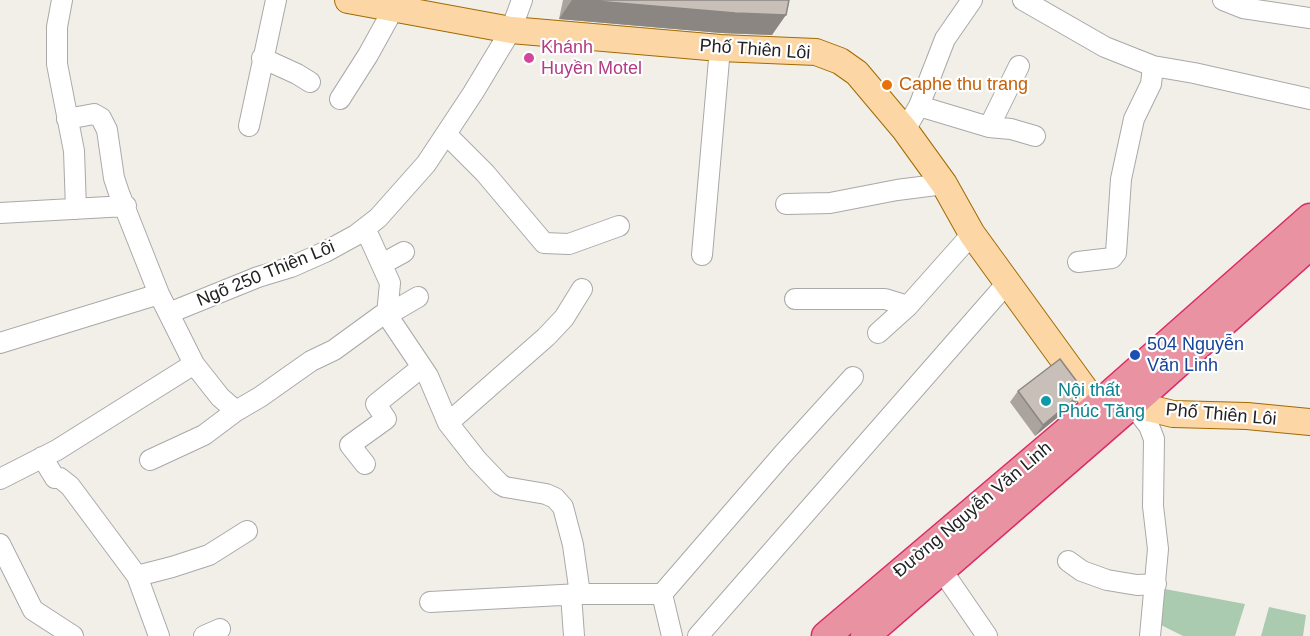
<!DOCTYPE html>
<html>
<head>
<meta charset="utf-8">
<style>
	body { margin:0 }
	canvas { display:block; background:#f2efe9 }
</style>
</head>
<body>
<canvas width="1310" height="636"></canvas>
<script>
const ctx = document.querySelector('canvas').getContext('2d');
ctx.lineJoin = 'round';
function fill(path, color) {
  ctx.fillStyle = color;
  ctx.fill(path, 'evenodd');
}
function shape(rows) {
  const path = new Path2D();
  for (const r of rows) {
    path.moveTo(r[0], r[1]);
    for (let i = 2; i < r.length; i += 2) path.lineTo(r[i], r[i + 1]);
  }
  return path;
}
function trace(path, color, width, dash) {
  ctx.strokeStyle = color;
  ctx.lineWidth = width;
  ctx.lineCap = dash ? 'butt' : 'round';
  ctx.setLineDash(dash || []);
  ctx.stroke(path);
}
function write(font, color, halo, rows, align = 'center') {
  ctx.font = font + ' Helvetica,sans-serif';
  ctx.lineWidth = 4.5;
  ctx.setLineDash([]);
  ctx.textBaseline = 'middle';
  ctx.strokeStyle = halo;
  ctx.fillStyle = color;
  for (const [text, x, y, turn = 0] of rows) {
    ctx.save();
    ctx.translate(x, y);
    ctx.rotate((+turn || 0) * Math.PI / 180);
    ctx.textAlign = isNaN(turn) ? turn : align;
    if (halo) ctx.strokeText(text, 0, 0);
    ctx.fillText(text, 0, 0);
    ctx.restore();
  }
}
const cemetery = shape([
	[1165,589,1245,604,1235,636,1183,636,1159,624],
	[1269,607,1306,615,1303,636,1261,636]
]);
const minor = shape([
	[62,0,57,27,57,64,74,151,76,209],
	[1023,0,1105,47,1153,66,1194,73,1310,99],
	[1223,0,1243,8,1310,18],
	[262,58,297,74,310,82],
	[340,99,368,55,394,8],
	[919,106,989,127,1011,129,1035,136],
	[249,126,276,0],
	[989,127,1019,66],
	[905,130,919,106,945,39,972,0],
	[446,134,485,173,544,243,569,244,619,226],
	[786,204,830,203,897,190,944,184],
	[0,213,126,206],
	[365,228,390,283,387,315],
	[702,255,720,48],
	[1078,262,1112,258,1116,253,1121,179,1134,119,1151,84,1153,66],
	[382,264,404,252],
	[795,299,885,299,908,306],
	[169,313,258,277,291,267,325,252,356,235,378,218,426,164,473,93,511,30,522,0],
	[387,315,418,297],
	[878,333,908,306,972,234],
	[0,343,159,294],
	[194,364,220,397,236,411,260,397,311,361,334,350,382,315,387,315,428,376,448,423,477,460,500,484,505,487,546,494,555,498,563,507,573,545,580,594],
	[1132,404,1149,426,1154,439,1153,506,1158,549,1150,636],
	[448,423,546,337,564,318,582,289],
	[42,457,55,478,60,478,70,486,137,576,159,636],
	[150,460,204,435,236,411],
	[365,464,350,445,386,419,376,404,422,367],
	[0,479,57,450,194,364,159,294,119,193,114,178,107,130,101,118,94,114,67,119],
	[0,544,33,610,73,636],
	[1068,561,1082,571,1107,580,1137,585,1156,584],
	[941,569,987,636],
	[137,576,172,567,209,555,247,531],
	[571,594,574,636],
	[430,602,580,594,662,594],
	[204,636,220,629],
	[672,636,662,594,783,454,853,377],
	[698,636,1007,283]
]);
const major = shape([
	[348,0,511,30,720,48,816,52,840,61,857,73,905,130,944,184,972,234,1089,395,1103,401,1132,404,1173,414,1247,416,1310,422]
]);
const highway = shape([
	[826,636,1103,401,1310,218],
	[865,636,1132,404,1310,245]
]);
const wall = shape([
	[563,0,789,0,772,35,721,33,559,19],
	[1018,391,1076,402,1035,436,1010,402]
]);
const shadedWall = shape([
	[572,0,583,0,786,15,772,35,721,33,559,19],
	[1084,391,1076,402,1035,436,1043,425]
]);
const building = shape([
	[583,0,789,0,786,15,735,13,583,0],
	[1060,359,1084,391,1043,425,1018,391,1060,359]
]);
const markers = [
	[529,58,6,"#d1479c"],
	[887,85,6,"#e8710a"],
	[1135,355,6,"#1a4fb4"],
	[1046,401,6,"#0f9aa8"]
];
const hotelNames = [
	["Khánh",541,48],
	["Huyền Motel",541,69]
];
const streetNames = [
	["Phố Thiên Lôi",755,50,4],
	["Ngõ 250 Thiên Lôi",266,274,-22],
	["Phố Thiên Lôi",1221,415,5],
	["Đường Nguyễn Văn Linh",973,510,-40]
];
const foodNames = [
	["Caphe thu trang",899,85]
];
const transitNames = [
	["504 Nguyễn",1147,345],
	["Văn Linh",1147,366]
];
const cultureNames = [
	["Nội thất",1058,391],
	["Phúc Tăng",1058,412]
];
fill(cemetery, '#aacbaf');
trace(minor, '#a9a9a9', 22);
trace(major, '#a06b00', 28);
trace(highway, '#dc2a67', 31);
trace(minor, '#fff', 20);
trace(major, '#fcd6a4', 26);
trace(highway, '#e892a2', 28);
fill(wall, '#aba49e');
fill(shadedWall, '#8b8681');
fill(building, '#c7bfb8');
trace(building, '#8b8681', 1.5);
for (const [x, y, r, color] of markers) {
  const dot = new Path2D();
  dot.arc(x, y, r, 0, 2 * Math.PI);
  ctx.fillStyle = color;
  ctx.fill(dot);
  trace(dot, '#fff', 2);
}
write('18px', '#b23c85', '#fff', hotelNames, 'left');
write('18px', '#222', '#fff', streetNames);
write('18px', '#c56008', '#fff', foodNames, 'left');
write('18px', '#164399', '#fff', transitNames, 'left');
write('18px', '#0d838f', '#fff', cultureNames, 'left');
</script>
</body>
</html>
